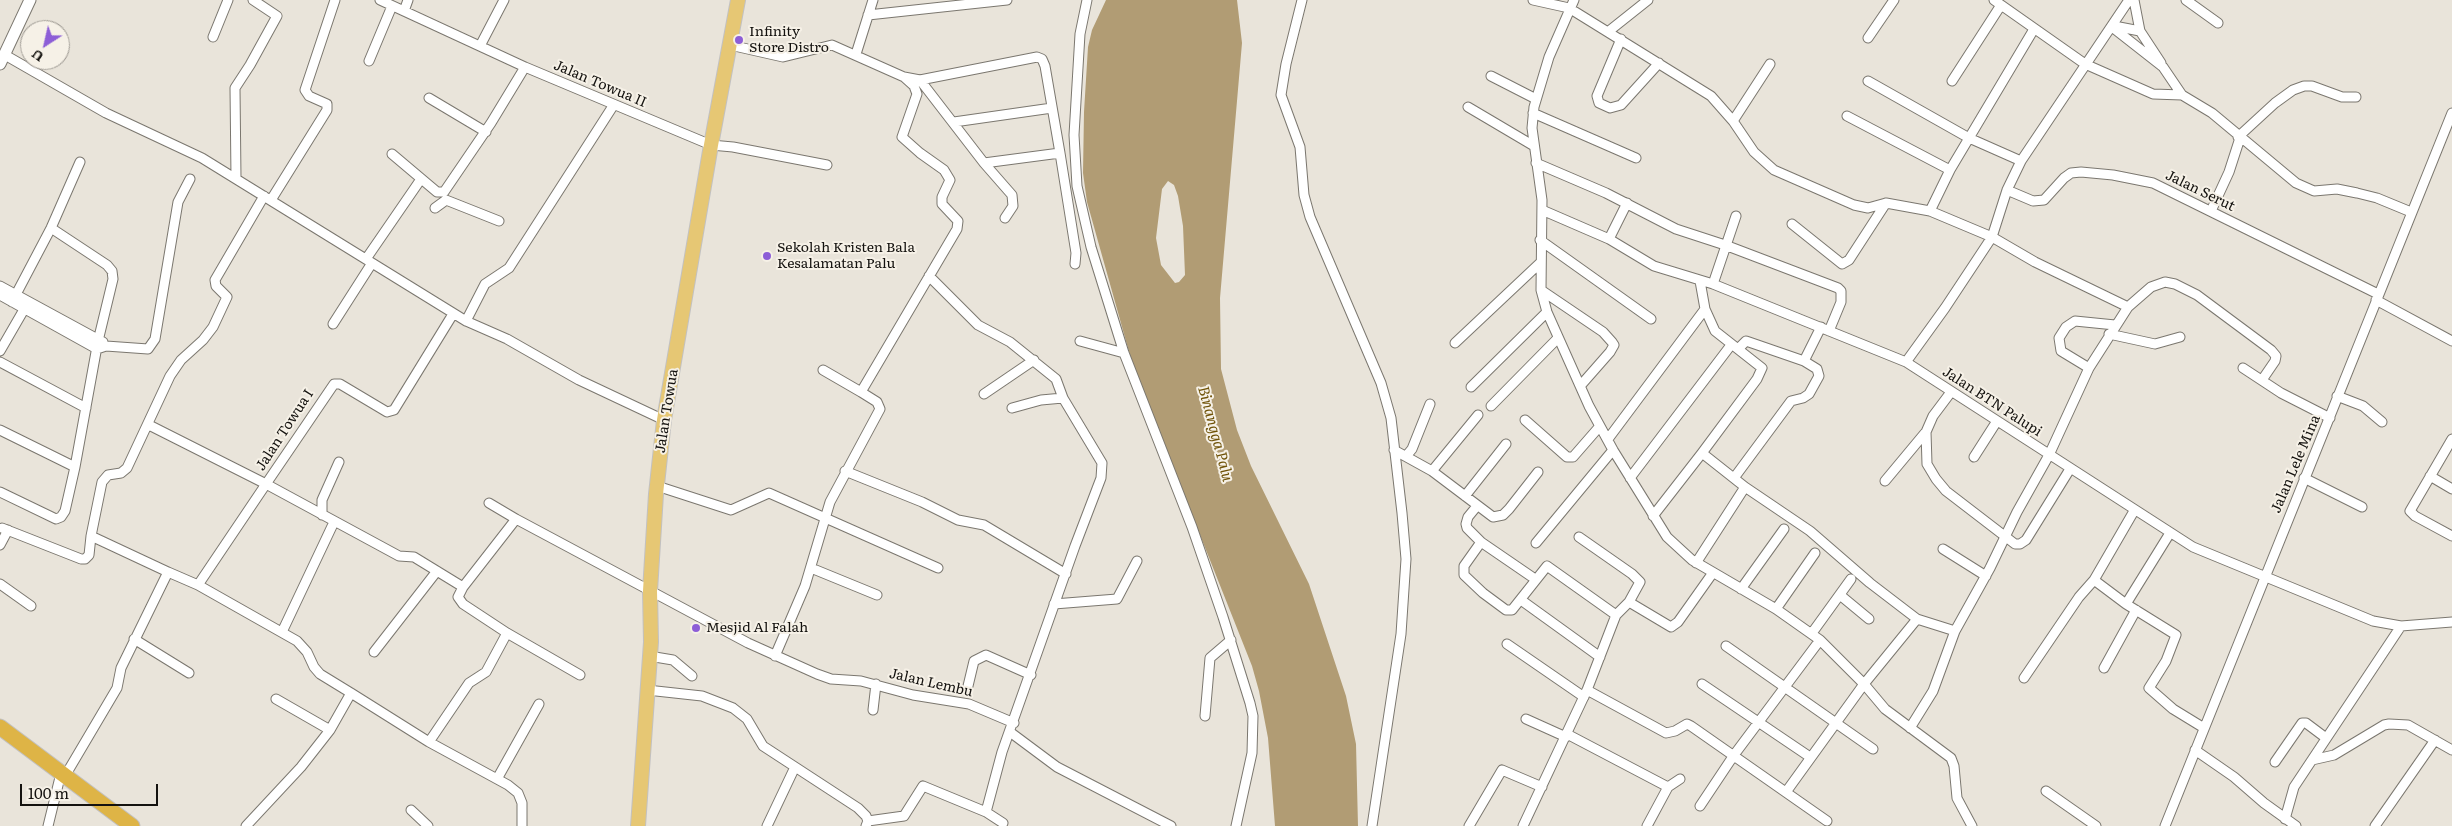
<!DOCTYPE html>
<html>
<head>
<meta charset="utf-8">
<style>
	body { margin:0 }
	#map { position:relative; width:2452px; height:826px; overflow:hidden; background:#e9e4da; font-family:Literata,serif }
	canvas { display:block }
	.north { position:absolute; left:20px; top:20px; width:50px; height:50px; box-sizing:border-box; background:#f6f1e7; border:1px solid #9c9891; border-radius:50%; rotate:215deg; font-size:14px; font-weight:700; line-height:20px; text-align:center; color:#14120f }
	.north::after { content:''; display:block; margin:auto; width:18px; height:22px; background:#8d5ed7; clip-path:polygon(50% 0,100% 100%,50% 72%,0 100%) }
	.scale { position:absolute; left:20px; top:784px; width:138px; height:22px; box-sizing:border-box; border:2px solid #14120f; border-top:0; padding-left:6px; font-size:15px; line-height:18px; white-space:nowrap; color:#14120f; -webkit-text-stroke:4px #f6f1e7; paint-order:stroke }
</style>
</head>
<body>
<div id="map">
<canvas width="2452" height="826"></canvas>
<div class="north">U</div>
<div class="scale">100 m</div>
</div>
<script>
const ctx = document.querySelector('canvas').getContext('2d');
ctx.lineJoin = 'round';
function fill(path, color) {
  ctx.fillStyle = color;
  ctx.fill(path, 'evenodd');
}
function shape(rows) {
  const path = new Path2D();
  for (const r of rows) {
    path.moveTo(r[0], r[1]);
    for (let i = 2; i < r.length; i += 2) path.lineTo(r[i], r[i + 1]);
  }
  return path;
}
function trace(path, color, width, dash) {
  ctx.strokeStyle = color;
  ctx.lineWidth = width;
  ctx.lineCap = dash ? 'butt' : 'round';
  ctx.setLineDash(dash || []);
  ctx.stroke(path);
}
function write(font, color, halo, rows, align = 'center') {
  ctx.font = font + ' Literata,serif';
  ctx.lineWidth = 4;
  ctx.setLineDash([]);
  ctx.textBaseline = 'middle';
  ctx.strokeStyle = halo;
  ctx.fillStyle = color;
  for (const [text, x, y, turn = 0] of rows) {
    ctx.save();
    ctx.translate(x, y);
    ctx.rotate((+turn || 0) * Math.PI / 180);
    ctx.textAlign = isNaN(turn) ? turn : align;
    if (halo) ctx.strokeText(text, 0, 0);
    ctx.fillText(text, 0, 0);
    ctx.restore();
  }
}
const water = shape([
	[1106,0,1237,0,1242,43,1220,298,1221,369,1237,430,1251,466,1309,584,1346,696,1356,744,1358,826,1275,826,1268,738,1259,691,1252,666,1133,366,1087,202,1083,173,1084,112,1088,47,1092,30],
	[1168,181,1174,185,1178,196,1183,226,1185,275,1179,282,1175,283,1161,265,1156,238,1162,189]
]);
const minor = shape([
	[380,0,525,67,711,145,733,147,827,165],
	[1087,0,1080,34,1074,135,1077,186,1091,247,1124,353,1192,527,1223,617,1250,703,1253,716,1252,753,1236,826],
	[1302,0,1286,64,1281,95,1300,147,1304,195,1310,217,1381,383,1391,418,1402,513,1406,559,1401,634,1372,826],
	[1533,0,1569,8,1711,96,1733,121,1754,152,1774,170,1854,205,1868,208,1886,203,1930,211,1992,237,2035,262,2128,307,2089,368,2049,455,2017,512,1990,568,1955,631,1933,691,1910,728],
	[1574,0,1549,57,1534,107,1532,128,1542,200,1541,290,1547,312,1589,406,1613,450,1667,537,1692,560,1776,609,1820,640,1864,684,1885,709,1951,758,1954,766,1957,798,1972,826],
	[1994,0,2085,64,2153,94,2182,95],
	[2129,0,2021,161,2007,190,1992,237,1945,308,1906,362,2193,547,2373,621,2401,626,2452,622],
	[2134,0,2140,31,2161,63],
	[2186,0,2218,23],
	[404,11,408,0],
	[868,15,1007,0],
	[2114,26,2140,31],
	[2112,27,2163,67,2182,95,2212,113,2296,183,2314,191,2337,189,2357,193,2377,198,2411,212],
	[1609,31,1648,0],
	[213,37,228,0],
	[1868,38,1894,0],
	[1621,39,1597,96,1599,103,1610,108,1621,105,1659,63],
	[730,45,783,57,832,45,904,77,914,86,917,94,902,137,920,153,944,170,950,180,942,197,942,204,958,221,957,229,861,392,877,402,880,409,830,502,805,586,775,656],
	[480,46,504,0],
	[856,54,873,0],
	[5,55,106,113,202,158,466,321,507,339,579,380,664,420],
	[369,61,392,6],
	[1491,76,1536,99],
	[904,77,920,80,1037,57,1042,59,1045,66,1060,153,984,163],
	[920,80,984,163,1012,195,1013,206,1005,218],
	[1868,81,1969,138,2021,161],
	[1952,81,2001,5],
	[429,98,486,132],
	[1468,107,1534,146],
	[1533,113,1636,158],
	[1847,116,1950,170],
	[1733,121,1770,64],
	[954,122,1052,108],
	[2238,137,2275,103,2293,90,2304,86,2312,86,2342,97,2356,97],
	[1060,153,1076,253,1075,264],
	[392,154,437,192,444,192,491,123,525,67],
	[1536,163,1606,193,1676,229,1725,245,1838,288,1841,291,1841,302,1829,331],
	[236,178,235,88,250,65,277,16,253,0],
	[2007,190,2033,201,2044,200,2064,178,2071,173,2081,172,2113,175,2153,183,2378,294],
	[271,200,327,110,327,104,309,96,305,90,335,0],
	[435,208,446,200,499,221],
	[1542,210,1609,239,1654,266,1713,284,1906,362],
	[1930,211,1950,170,2034,29],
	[2211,211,2229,172,2240,138],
	[1792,224,1842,264,1849,260,1886,203],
	[1609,239,1627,203],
	[1540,240,1651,319],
	[366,259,421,179],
	[929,276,978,325,1010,342,1056,379,1063,398,1102,463,1101,478,1075,546,1002,752,986,812,1003,823],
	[1713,284,1736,216],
	[0,286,103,342],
	[1541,290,1603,332,1612,342,1614,345,1610,352,1581,385],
	[0,295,97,349,106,346,148,349,155,339,178,202,190,179],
	[2376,300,2452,341],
	[12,302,51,228,80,162],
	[2128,307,2151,287,2165,282,2175,284,2197,295,2271,350,2276,356,2275,361,2262,380],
	[466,321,485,284,509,268,613,106],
	[333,324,372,263],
	[2109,334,2155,344,2180,337],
	[1080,341,1124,353],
	[1455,343,1540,263],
	[0,351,26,306],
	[1804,361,1821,327],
	[0,362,86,408],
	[2089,368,2061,351,2059,338,2066,327,2075,321,2115,325],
	[2243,368,2281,393,2330,418],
	[823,370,861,392],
	[1471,387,1547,312],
	[1951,392,1933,416,1926,432,1927,464,1936,479,1946,491,2015,544,2020,544,2026,540,2070,469],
	[984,394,1034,360],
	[2337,396,2363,406,2382,422],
	[1491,406,1558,338],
	[1012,408,1041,400,1063,398],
	[1525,420,1567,457,1573,457,1600,426],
	[149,425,266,484,334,384,340,384,387,412,394,410,453,314],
	[0,430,75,467],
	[1608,439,1705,309],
	[2452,439,2410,511,2415,516,2452,536],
	[1394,450,1432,471,1493,517,1503,515,1509,509,1538,472],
	[1407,455,1412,449,1430,404],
	[1974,457,1997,421],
	[845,471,922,502,958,520,984,525,1066,574],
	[1432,471,1478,415],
	[2430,476,2452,489],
	[1630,478,1731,345],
	[1734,478,1791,401,1803,398,1809,394,1819,376,1817,369,1804,361,1749,342,1746,341,1738,349],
	[2304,478,2362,507],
	[1885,481,1925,433],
	[657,486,731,510,769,493,938,568],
	[1745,487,1810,531,1870,583,1917,619,1955,631],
	[0,492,56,519,61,517,65,511,75,467,98,341,113,279,112,271,107,265,51,228],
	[1465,496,1506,444],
	[489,503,516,519],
	[1477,506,1468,517,1466,524,1467,528,1481,542,1535,579],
	[322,515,322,500,339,462],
	[1653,516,1702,453,1757,379,1762,368,1715,331,1705,309,1700,281],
	[2,528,81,559,85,559,89,555,91,536],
	[1481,542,1464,566,1464,575,1483,593,1506,610,1512,610,1547,566,1616,615],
	[1536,543,1613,450],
	[0,545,8,530],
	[1943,549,1986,576],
	[1696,563,1745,487,1702,453],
	[811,568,877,595],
	[168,572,91,536,102,482,108,475,121,473,127,468,170,376,181,360,203,340,213,327,227,297,216,286,215,280,264,196],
	[2094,580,2126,604,2170,533],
	[0,584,31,606],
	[198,585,266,484,399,556,414,557,463,587,516,519,748,643,817,674,831,679,861,681,913,695,969,704,1014,723],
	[463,587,458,597,463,604,507,633,580,675],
	[1741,589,1784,529],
	[1840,595,1869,619],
	[1521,600,1600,657],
	[1629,602,1671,627,1678,622,1712,574],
	[1054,604,1117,599,1137,561],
	[2126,604,2176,635,2166,661,2149,688,2173,709,2204,728],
	[1776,609,1815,553],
	[282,632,334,522],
	[1812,633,1851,579],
	[134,639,189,673],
	[1507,644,1584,697],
	[1726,646,1873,749],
	[374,652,437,571],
	[649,656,673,660,692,676],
	[2104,668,2136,610],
	[2024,678,2079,597,2094,580,2134,511],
	[1702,684,1810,757],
	[968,686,974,661,986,655,1031,675],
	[647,690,702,696,733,708,747,719,763,746,858,808,866,816,868,821,866,826],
	[1587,690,1666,733,1675,731,1687,724,1691,726,1827,821],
	[276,699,330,730],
	[873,710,876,684],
	[1205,716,1210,658,1231,640],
	[1526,719,1566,737],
	[1010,732,1057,767,1171,826],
	[1567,734,1668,787,1647,826],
	[429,742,469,683,486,672,507,633],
	[2195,750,2234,777,2264,803,2296,826],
	[2312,760,2334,755,2384,725,2389,724,2408,725,2452,750],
	[2275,762,2302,723,2306,723,2326,738],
	[65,776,117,688,121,668,168,572,198,585,297,641,307,652,314,667,320,674,351,693],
	[497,779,539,704],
	[1668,787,1680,779],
	[2046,791,2096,826],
	[1786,792,1864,684,1917,619],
	[1700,806,1734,755,1820,640],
	[411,810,428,826],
	[2285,819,2294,787,2401,626],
	[868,821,904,816,923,786,986,812],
	[48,826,61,773],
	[246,826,301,767,330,730,351,693,429,742,508,785,518,793,522,803,522,826],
	[767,826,795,767],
	[1469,826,1502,770,1542,787],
	[1523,826,1587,690,1616,615,1629,602,1640,582,1632,574,1579,537],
	[2165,826,2452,113],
	[2375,826,2435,740]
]);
const tertiary = shape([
	[0,64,30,0]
]);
const primary = shape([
	[638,826,651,642,650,591,656,494,664,420,711,145,738,0]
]);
const trunk = shape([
	[0,727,132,826]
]);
const markers = [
	[739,40,5,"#8d5ed7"],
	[767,256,5,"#8d5ed7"],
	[696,628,5,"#8d5ed7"]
];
const poiNames = [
	["Infinity",749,32],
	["Store Distro",749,48],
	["Sekolah Kristen Bala",777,248],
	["Kesalamatan Palu",777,264],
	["Mesjid Al Falah",706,628]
];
const streetNames = [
	["Jalan Towua II",600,84,23],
	["Jalan Serut",2200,191,26],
	["Jalan BTN Palupi",1992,402,33],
	["Jalan Towua",667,411,-81],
	["Jalan Towua I",285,430,-57],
	["Jalan Lele Mina",2296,464,-67],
	["Jalan Lembu",931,683,13]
];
const waterNames = [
	["Binangga Palu",1215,434,75]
];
fill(water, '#b19c74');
trace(minor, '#7b776f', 11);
trace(tertiary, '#7b776f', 13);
trace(primary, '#c2c1c1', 16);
trace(trunk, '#c2c1c1', 17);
trace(minor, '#fff', 9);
trace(tertiary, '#fff', 11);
trace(primary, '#e6c774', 14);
trace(trunk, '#deb446', 15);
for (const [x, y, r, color] of markers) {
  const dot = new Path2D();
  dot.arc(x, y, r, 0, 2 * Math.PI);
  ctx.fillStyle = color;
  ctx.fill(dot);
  trace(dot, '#f6f1e7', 2);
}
write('14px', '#14120f', '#f6f1e7', poiNames, 'left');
write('14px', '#14120f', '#f6f1e7', streetNames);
write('italic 15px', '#6f5207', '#f6f1e7', waterNames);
</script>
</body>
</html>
